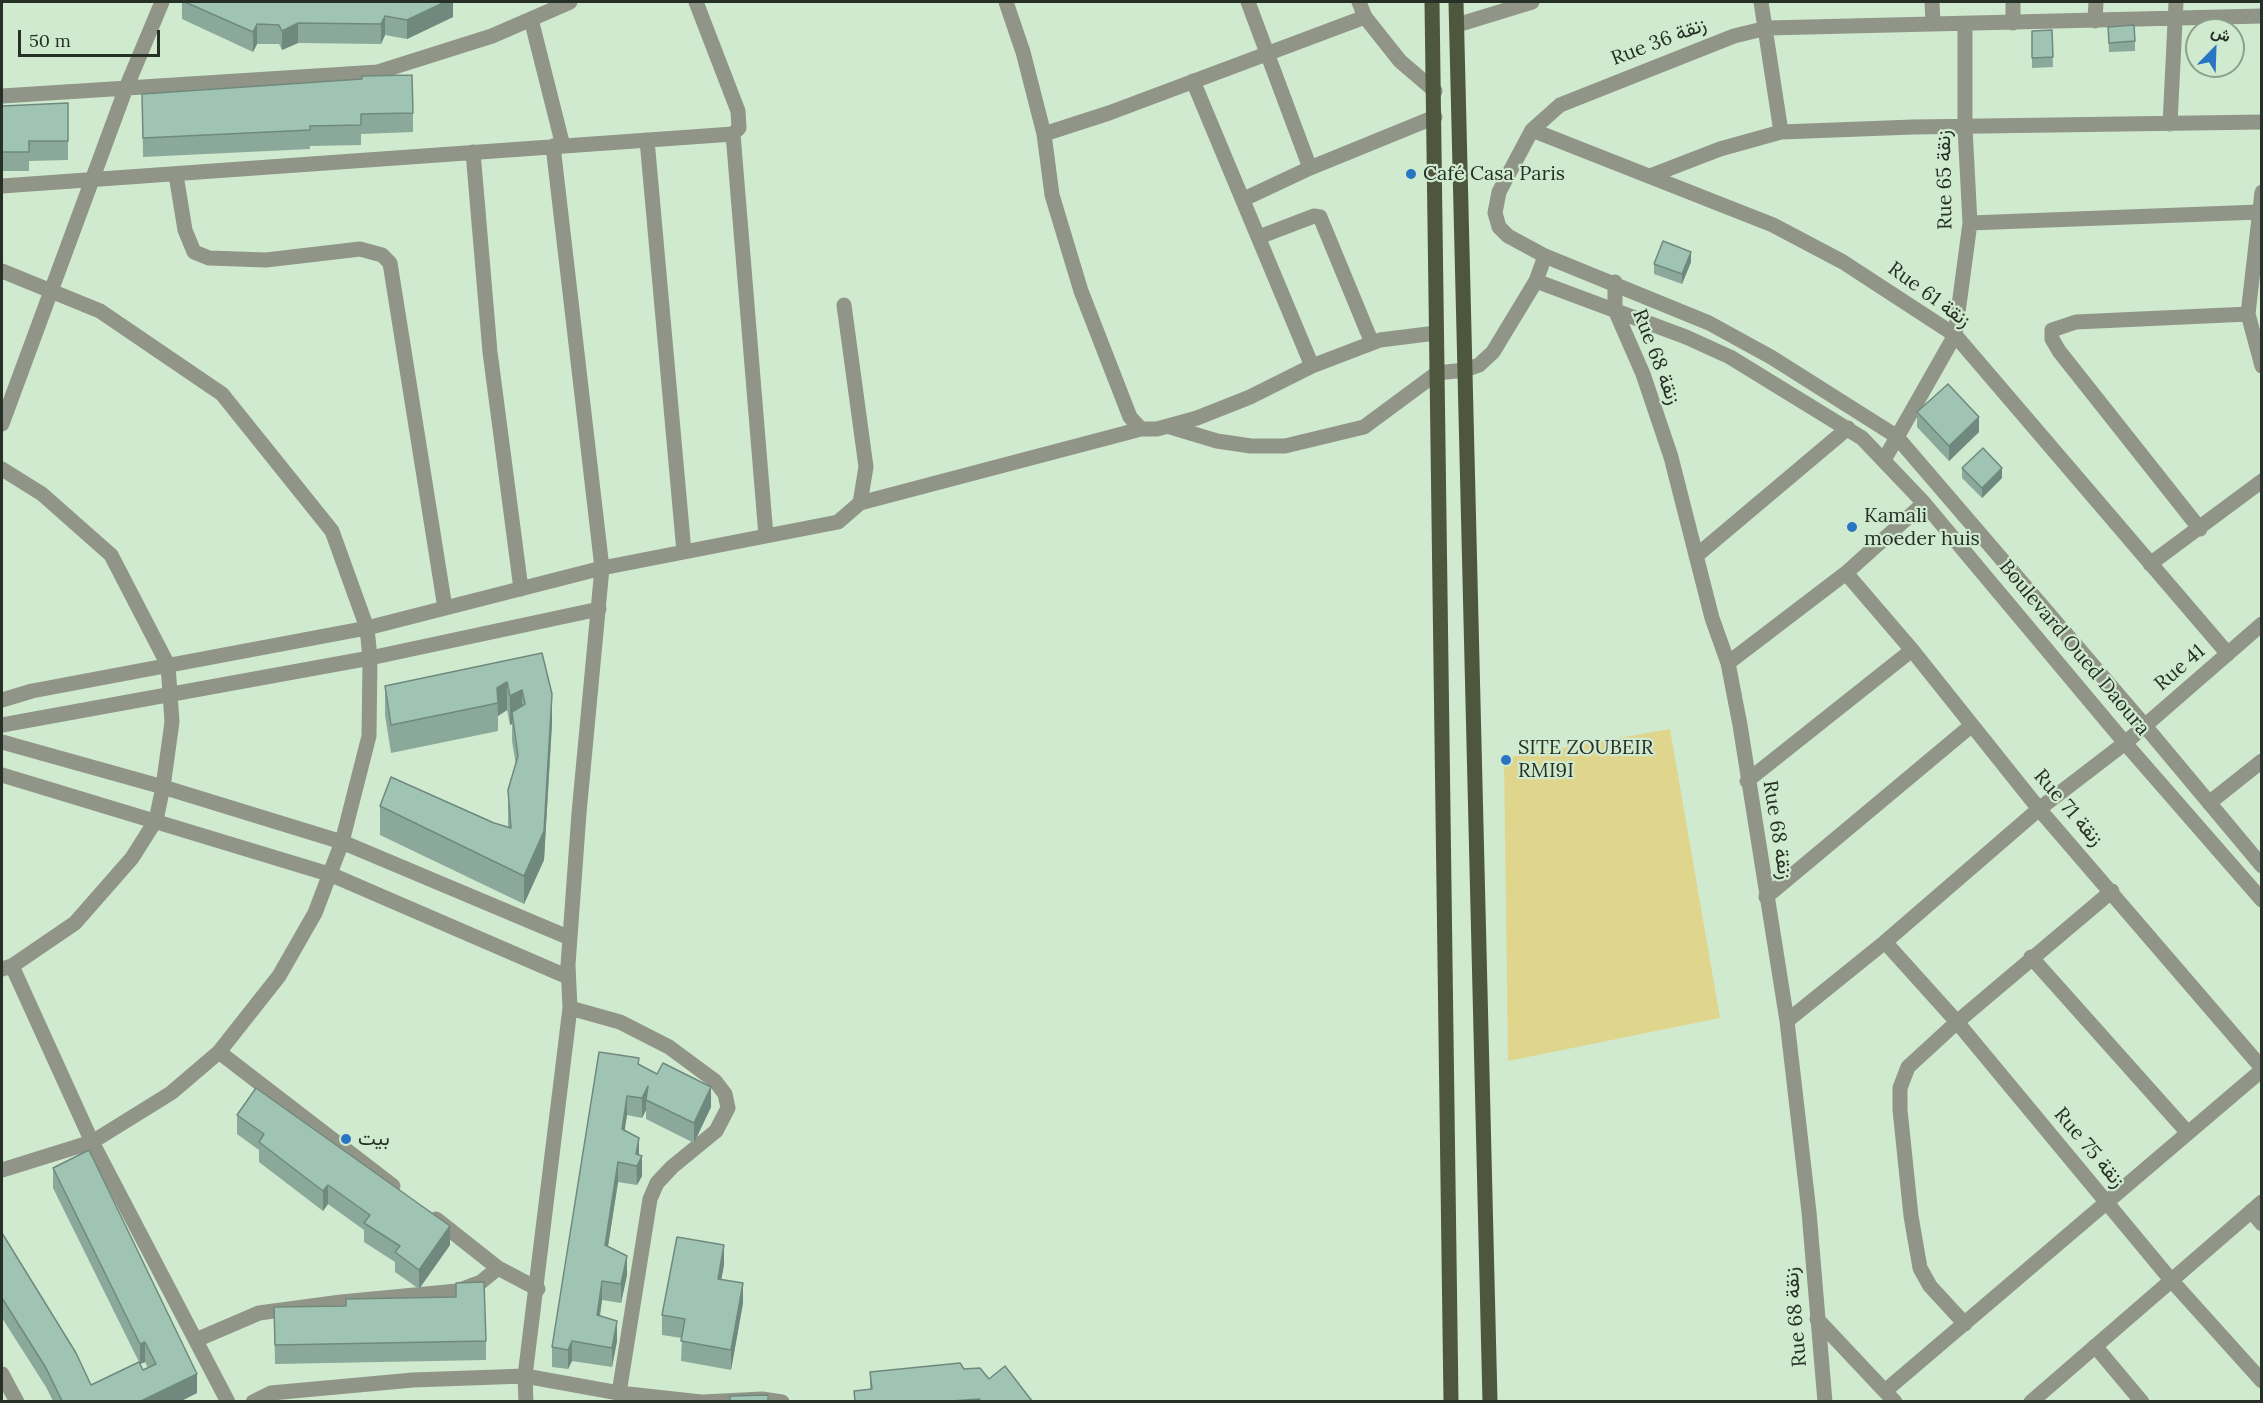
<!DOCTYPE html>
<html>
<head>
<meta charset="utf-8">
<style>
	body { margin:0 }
	#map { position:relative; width:2263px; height:1403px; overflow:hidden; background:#d0eacf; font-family:Lora,Vazirmatn,serif }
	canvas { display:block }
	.frame { position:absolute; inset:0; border:3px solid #263026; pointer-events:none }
	.north { position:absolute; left:2185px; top:18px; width:60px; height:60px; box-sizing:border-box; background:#d0eacf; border:2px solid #8ca08b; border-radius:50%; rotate:23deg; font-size:16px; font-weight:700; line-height:24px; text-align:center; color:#263026 }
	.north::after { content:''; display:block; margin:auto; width:21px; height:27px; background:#2875c4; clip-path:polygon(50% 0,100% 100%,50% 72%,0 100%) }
	.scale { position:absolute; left:18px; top:30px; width:142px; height:27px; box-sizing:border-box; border:3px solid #263026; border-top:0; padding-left:8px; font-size:18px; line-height:21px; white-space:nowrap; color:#263026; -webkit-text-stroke:4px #d0eacf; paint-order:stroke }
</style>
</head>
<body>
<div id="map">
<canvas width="2263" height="1403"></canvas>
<div class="frame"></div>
<div class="north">ش</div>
<div class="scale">50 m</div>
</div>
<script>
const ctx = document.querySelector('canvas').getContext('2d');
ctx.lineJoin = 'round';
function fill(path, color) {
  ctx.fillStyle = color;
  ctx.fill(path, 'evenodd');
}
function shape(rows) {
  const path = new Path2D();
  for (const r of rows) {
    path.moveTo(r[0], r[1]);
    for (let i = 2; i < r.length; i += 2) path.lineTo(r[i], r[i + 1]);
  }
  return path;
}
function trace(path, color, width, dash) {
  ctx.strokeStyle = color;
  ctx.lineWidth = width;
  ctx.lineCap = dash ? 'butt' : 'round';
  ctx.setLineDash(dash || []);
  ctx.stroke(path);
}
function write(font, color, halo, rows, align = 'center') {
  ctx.font = font + ' Lora,Vazirmatn,serif';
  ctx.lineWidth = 4.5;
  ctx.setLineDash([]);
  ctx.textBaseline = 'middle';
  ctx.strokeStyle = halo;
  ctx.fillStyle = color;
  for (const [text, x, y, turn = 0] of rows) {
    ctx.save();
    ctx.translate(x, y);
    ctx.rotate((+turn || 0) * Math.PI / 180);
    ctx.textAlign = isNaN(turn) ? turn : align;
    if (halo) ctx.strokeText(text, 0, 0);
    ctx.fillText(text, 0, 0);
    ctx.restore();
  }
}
const green = shape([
	[1670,729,1720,1018,1508,1061,1504,758]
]);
const minor = shape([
	[1006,2,1023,52,1044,134,1052,195,1081,291,1130,417,1141,429],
	[1248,2,1310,168],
	[1359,2,1365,17,1400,61,1435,91],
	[1761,2,1781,132],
	[1932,2,1933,23],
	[2262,16,1767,28,1734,36,1560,105,1532,130,1499,192,1495,213,1499,227,1508,236,1545,256,1709,323,1771,357,1896,436,2145,726,2262,866],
	[531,19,563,146],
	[2095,21,2096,2],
	[2013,23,2013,2],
	[1457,25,1532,2],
	[1193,81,1312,366],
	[2,96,378,72,492,36,570,2],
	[2170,124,2176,2],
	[1532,130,1773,225,1843,262,1955,335,2228,654],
	[733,134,766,536],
	[1044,134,1109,113,1365,17],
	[647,140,684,552],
	[553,146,602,568,579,813,568,965,570,1008],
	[473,152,490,352,521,589],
	[176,175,185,230,194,252,209,258,266,260,360,249,382,255,390,263,445,608],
	[1650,176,1720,149,1781,132,1913,127,2262,122],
	[2,186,733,134,739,128,738,111,696,2],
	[2262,192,2248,314,2262,366],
	[1244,199,1310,168,1435,117],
	[1970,223,2259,212],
	[1259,237,1314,216,1320,217,1372,343],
	[2,271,100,311,222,394,332,531,367,628,370,658,369,736,342,842,315,913,279,976,219,1052,171,1093,92,1142,2,1170],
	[1536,281,1686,337,1730,357,1862,438,1924,503,2125,743,2262,900],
	[1615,282,1615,310,1643,374,1671,457,1712,618,1728,663,1740,725,1787,1021,1809,1212,1825,1402],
	[2,424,126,88,162,2],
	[1167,426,1217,441,1251,446,1285,446,1364,427,1437,373,1465,370,1479,365,1493,352,1536,281,1545,256],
	[1884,460,1955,335,1970,223,1965,128,1965,24],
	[2,469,42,494,111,555,168,665,172,722,163,787,156,820,132,858,75,923,12,966,2,969],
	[860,503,1141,429,1157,429,1197,418,1250,397,1312,366,1380,340,1436,333],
	[2200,529,2059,351,2052,339,2052,330,2076,322,2248,314],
	[1696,556,1848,428],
	[2150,564,2262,481],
	[1846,573,1912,650,2039,809,2262,1068],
	[1728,663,1846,573,1924,503],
	[2,700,32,691,367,628,602,568,838,522,860,503,866,467,844,305],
	[2,725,370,658,599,609],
	[2,742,163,787,342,842,570,938],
	[2,775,332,875,568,977],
	[1747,781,1912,650],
	[2209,803,2262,761],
	[1766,897,1972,725],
	[1885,942,1957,1022,2171,1280,2262,1381],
	[2031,957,2188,1133],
	[12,966,92,1142,228,1402],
	[1787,1021,1885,942,2039,809,2125,743,2262,624],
	[219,1052,393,1186],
	[2251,1211,2262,1224],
	[436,1219,498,1268,538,1289],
	[1817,1319,1895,1402],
	[1965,1324,1930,1286,1920,1268,1911,1216,1900,1110,1900,1088,1908,1067,1957,1022,2112,891],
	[196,1340,259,1313,341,1302,457,1291,481,1282,498,1268],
	[2095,1346,2142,1402],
	[2,1374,17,1402],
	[1885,1391,2262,1070],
	[253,1402,271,1393,413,1380,525,1376,619,1393,701,1402],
	[526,1402,525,1376,570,1008,620,1022,669,1047,715,1081,725,1094,728,1108,716,1131,672,1167,657,1183,650,1199,619,1393],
	[703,1402,762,1399,782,1402],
	[2031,1402,2262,1202]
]);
const major = shape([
	[1432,2,1451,1402],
	[1456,2,1490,1402]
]);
const wall = shape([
	[182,2,453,2,453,17,407,39,385,35,381,44,298,43,282,50,279,44,257,44,253,52,182,19],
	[2108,27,2135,41,2135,51,2109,52],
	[2052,30,2053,67,2032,68,2032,31],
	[142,94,413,113,413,132,361,134,361,145,310,146,310,149,143,157],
	[68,103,68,160,29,161,29,171,2,171,2,106],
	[1691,262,1682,284,1654,274,1654,264],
	[1917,412,1979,432,1949,461,1917,427],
	[1962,468,2002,478,1982,498,1962,478],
	[542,653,552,723,544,860,524,904,380,835,380,806,494,823,508,827,508,790,516,765,512,741,512,724,510,725,507,710,498,716,498,731,391,753,385,715,385,686],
	[639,1058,639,1065,711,1107,694,1143,646,1119,646,1110,642,1118,627,1115,624,1131,639,1155,642,1176,637,1185,618,1182,608,1247,627,1275,621,1303,602,1300,600,1316,617,1341,612,1367,572,1361,568,1369,552,1367,552,1347],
	[237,1115,450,1245,419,1289,395,1272,395,1262,364,1242,364,1230,328,1204,323,1211,259,1162,259,1150,237,1134],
	[53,1168,197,1393,181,1401,53,1401,46,1387,2,1318,2,1233,91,1385,143,1370,148,1368,145,1362,140,1364,53,1188],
	[724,1265,721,1279,743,1303,731,1370,681,1361,682,1338,662,1335,662,1315],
	[274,1307,486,1341,486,1360,275,1364],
	[964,1369,989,1379,1032,1401,854,1401,854,1391,870,1389,870,1372]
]);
const shadedWall = shape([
	[445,2,453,2,453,17,407,39,407,20],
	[385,16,385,35,381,44,381,24],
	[298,23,298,43,282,50,282,31],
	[257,24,257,44,253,52,253,32],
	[1691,252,1691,262,1682,284,1682,274],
	[1979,417,1979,432,1949,461,1949,446],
	[2002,468,2002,478,1982,498,1982,488],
	[507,682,507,710,498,716,497,688],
	[522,690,522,719,512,712,512,724,510,725,510,696],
	[552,694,552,723,544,860,524,904,524,876],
	[648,1086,646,1100,646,1110,642,1118,642,1098],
	[711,1087,711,1107,694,1143,694,1123],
	[627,1096,627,1115,622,1149,622,1129],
	[639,1138,639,1157,642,1156,642,1176,637,1185,636,1154],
	[618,1162,618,1182,605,1265,605,1245],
	[328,1185,328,1204,323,1211,323,1191],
	[450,1226,450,1245,419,1289,419,1270],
	[724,1245,724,1265,718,1298,718,1279],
	[627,1256,627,1275,621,1303,621,1284],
	[602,1281,602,1300,597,1334,597,1315],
	[743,1283,743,1303,731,1370,731,1350],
	[617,1321,617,1341,612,1367,612,1348],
	[572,1341,572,1361,568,1369,568,1350],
	[145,1342,145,1362,140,1364,140,1344],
	[197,1374,197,1393,181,1401,141,1401]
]);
const building = shape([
	[185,2,445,2,407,20,385,16,381,24,298,23,282,31,279,25,257,24,253,32,185,2],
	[2134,25,2135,41,2109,43,2108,27,2134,25],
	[2052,30,2053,57,2032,58,2032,31,2052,30],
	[412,75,413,113,361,114,361,125,310,126,310,130,143,138,142,94,362,79,362,76,412,75],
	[68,103,68,141,29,141,29,152,2,152,2,106,68,103],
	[1663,241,1691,252,1682,274,1654,264,1663,241],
	[1948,384,1979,417,1949,446,1917,412,1948,384],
	[1983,448,2002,468,1982,488,1962,468,1983,448],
	[542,653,552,694,544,831,524,876,380,806,391,777,494,823,511,828,508,790,518,756,512,712,525,704,522,690,510,696,507,682,497,688,498,703,391,725,385,686,542,653],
	[599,1052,639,1058,638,1064,657,1074,663,1063,711,1087,694,1123,646,1100,648,1086,642,1098,627,1096,622,1129,639,1138,636,1154,642,1156,637,1166,618,1162,605,1245,627,1256,621,1284,602,1281,597,1315,617,1321,612,1348,572,1341,568,1350,552,1347,599,1052],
	[256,1088,450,1226,419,1270,395,1252,400,1246,364,1223,370,1215,328,1185,323,1191,259,1142,264,1134,237,1115,256,1088],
	[89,1150,197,1374,141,1401,62,1401,46,1368,2,1298,2,1233,76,1353,91,1385,139,1362,143,1370,156,1364,145,1342,140,1344,53,1168,89,1150],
	[677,1237,724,1245,718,1279,743,1283,731,1350,681,1341,685,1319,662,1315,677,1237],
	[484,1282,486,1341,275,1345,274,1307,346,1306,346,1299,456,1297,456,1283,484,1282],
	[960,1363,964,1369,980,1368,989,1379,1005,1366,1032,1401,981,1401,979,1399,952,1401,855,1401,854,1391,872,1389,870,1372,960,1363],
	[768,1395,768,1401,730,1401,730,1396,768,1395]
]);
const markers = [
	[1411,174,6,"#2875c4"],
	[1852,527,6,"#2875c4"],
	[1506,760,6,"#2875c4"],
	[346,1139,6,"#2875c4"]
];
const streetNames = [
	["Rue 36 زنقة",1659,42,-21],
	["Rue 65 زنقة",1945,180,-91],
	["Rue 61 زنقة",1929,295,36],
	["Rue 68 زنقة",1656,357,69],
	["Boulevard Oued Daoura",2074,648,50],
	["Rue 41",2180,668,-41],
	["Rue 71 زنقة",2068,808,49],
	["Rue 68 زنقة",1777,830,81],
	["Rue 75 زنقة",2089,1148,50],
	["Rue 68 زنقة",1796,1317,-95]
];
const poiNames = [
	["Café Casa Paris",1423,174],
	["Kamali",1864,516],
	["moeder huis",1864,539],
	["SITE ZOUBEIR",1518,748],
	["RMI9I",1518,771],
	["بيت",358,1139]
];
fill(green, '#e0d58d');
trace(minor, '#909587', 15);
trace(major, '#4e563e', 15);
fill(wall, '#8aa99b');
fill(shadedWall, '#70897e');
fill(building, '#a0c4b4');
trace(building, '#70897e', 1.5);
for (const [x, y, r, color] of markers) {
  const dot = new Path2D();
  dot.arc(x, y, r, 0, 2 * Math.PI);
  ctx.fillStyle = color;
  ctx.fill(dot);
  trace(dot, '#d0eacf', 2);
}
write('20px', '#263026', '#d0eacf', streetNames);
write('20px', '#263026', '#d0eacf', poiNames, 'left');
</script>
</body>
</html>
